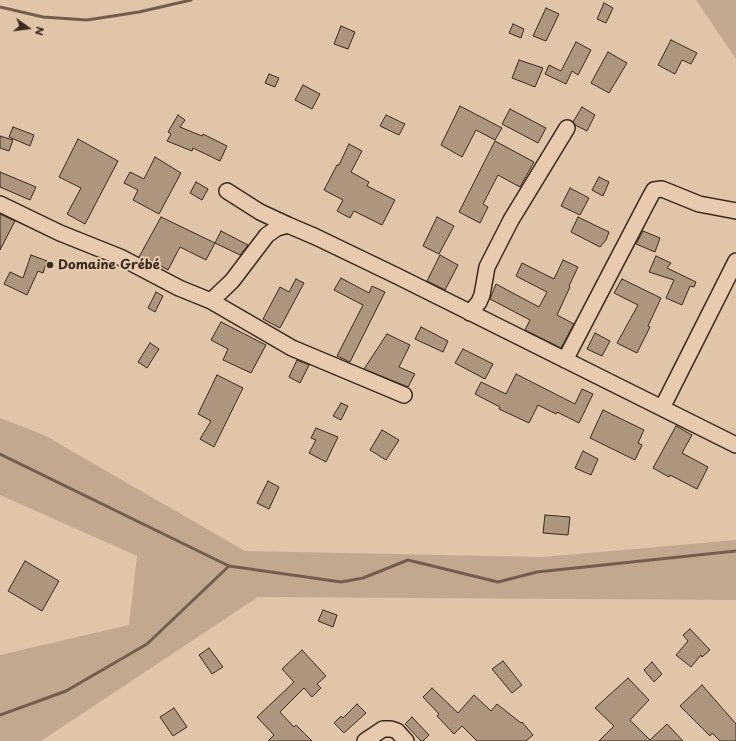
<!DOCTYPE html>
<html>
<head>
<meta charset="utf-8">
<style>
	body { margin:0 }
	#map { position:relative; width:736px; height:741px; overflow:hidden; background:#e1c5a9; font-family:"Playpen Sans",sans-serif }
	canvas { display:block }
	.north { position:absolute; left:8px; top:8px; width:40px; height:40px; -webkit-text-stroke:3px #e8cbaf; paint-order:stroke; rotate:104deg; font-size:11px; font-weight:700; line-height:16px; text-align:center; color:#3b2a1e }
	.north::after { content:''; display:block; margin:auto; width:14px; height:18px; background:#3b2a1e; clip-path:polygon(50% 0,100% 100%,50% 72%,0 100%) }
</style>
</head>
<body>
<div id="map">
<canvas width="736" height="741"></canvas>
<div class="north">N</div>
</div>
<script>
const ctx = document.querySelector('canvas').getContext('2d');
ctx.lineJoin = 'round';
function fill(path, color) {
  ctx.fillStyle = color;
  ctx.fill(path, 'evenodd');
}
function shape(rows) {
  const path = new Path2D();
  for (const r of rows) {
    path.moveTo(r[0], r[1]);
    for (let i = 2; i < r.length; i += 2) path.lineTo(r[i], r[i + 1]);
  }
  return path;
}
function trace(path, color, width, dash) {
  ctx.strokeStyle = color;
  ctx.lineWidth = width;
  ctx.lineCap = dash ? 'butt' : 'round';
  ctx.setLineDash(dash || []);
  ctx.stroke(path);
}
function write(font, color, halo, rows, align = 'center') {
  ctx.font = font + ' "Playpen Sans",sans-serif';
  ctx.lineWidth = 4;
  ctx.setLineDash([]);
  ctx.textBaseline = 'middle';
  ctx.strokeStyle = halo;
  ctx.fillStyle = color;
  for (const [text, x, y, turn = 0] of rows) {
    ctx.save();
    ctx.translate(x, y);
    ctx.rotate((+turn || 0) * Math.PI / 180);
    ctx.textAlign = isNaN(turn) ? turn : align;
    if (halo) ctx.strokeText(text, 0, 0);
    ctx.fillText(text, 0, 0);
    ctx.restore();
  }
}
const green = shape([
	[696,0,736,0,736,59],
	[0,418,44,435,245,551,543,557,736,540,736,600,258,597,41,741,0,741,0,655,129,625,137,556,0,495]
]);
const stream = shape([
	[0,7,43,17,87,20,139,12,191,0],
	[0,454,229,566,341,582,363,578,408,560,498,582,537,572,736,551],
	[0,715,66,691,147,644,229,566]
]);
const building = shape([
	[604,3,613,8,606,23,597,19,604,3],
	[546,8,559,14,546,41,533,36,546,8],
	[513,24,524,29,521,38,509,33,513,24],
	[341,26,355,32,348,49,334,44,341,26],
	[671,40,697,53,691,64,682,60,675,74,658,65,671,40],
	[576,42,591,50,578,75,572,71,566,84,545,74,549,65,561,71,576,42],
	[608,52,627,63,609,93,591,83,608,52],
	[519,60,543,68,535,87,512,78,519,60],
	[269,74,279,78,275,87,265,83,269,74],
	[303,85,320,94,312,109,295,100,303,85],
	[460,106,502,128,495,140,476,130,462,157,441,145,460,106],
	[582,107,595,115,587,131,575,125,573,122,582,107],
	[510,109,546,128,538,143,502,124,510,109],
	[178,115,185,120,180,127,202,136,203,134,227,146,220,161,193,148,192,151,167,141,171,134,168,132,178,115],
	[386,115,405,124,399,135,380,126,386,115],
	[13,127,34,135,30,146,9,137,13,127],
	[0,136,13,140,9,151,0,148,0,136],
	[78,139,118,161,85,224,67,214,81,188,59,177,78,139],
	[495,141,534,162,520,187,498,175,483,204,488,207,480,223,459,212,495,141],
	[349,144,362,151,351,172,369,182,367,186,395,200,382,225,354,211,350,218,337,211,343,200,324,190,337,165,339,165,349,144],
	[155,157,181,173,159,214,133,200,138,190,124,183,130,172,144,179,155,157],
	[0,172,36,187,30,200,0,187,0,172],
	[599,177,609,182,603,196,592,190,599,177],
	[196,182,208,189,202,200,190,193,196,182],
	[570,188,589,198,580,215,561,206,570,188],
	[0,214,15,221,0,250,0,214],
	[161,217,215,243,206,260,180,247,168,270,147,258,146,260,139,257,161,217],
	[437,217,454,226,439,254,423,246,437,217],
	[578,217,609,232,606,240,600,247,571,232,578,217],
	[221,231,248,245,240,255,215,243,221,231],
	[643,231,660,238,655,252,636,244,643,231],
	[31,255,47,261,43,273,38,271,27,295,4,284,10,272,23,278,31,255],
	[440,255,458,265,445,290,427,281,440,255],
	[656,256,671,263,667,268,696,282,694,287,690,286,682,305,666,298,674,280,649,272,656,256],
	[563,260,578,267,569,286,570,287,557,315,574,324,561,348,525,330,530,320,490,299,496,284,539,307,547,292,516,276,522,263,554,279,563,260],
	[341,278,369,293,372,286,385,292,350,362,337,356,363,305,334,290,341,278],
	[296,279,304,283,280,328,263,319,280,287,289,292,296,279],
	[622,279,661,298,648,326,650,327,637,353,617,343,638,305,614,293,622,279],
	[156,292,163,296,155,312,148,308,156,292],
	[221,322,266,345,251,373,223,360,228,349,211,340,221,322],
	[421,327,448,341,443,352,415,339,421,327],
	[595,333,610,341,602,356,587,349,595,333],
	[387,334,410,345,399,367,415,374,408,387,364,369,387,334],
	[150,343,159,349,147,368,138,362,150,343],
	[463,349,493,364,485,379,455,363,463,349],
	[297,360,309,365,300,383,289,377,297,360],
	[516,374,575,404,582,389,593,394,579,423,557,412,556,414,538,405,529,423,499,409,500,407,475,394,481,382,506,394,516,374],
	[217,375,243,388,214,447,200,439,211,421,198,414,217,375],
	[341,403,348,406,341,420,333,416,341,403],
	[603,410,644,430,638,443,642,445,635,460,590,438,603,410],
	[676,426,692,435,682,453,708,467,697,489,670,475,669,477,653,468,676,426],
	[316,428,338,437,326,462,309,453,316,440,311,438,316,428],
	[382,430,399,440,386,460,370,450,382,430],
	[583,451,598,459,591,475,575,468,583,451],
	[268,481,279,487,269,509,257,503,268,481],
	[545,515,570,517,568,535,543,533,545,515],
	[25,561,59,581,42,611,8,591,25,561],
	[323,610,337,615,333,627,318,621,323,610],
	[690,629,710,650,702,657,701,655,691,667,676,655,688,641,683,635,690,629],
	[209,648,223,667,212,674,199,655,209,648],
	[302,650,326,676,317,684,321,688,312,697,304,688,280,712,294,727,296,725,312,741,268,741,274,735,257,717,294,682,282,669,302,650],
	[503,661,522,685,512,693,492,669,503,661],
	[652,662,662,674,654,682,644,670,652,662],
	[628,678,649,700,630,720,650,740,667,724,683,741,599,741,614,726,595,708,628,678],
	[702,685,736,724,736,741,720,741,712,733,710,736,680,706,702,685],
	[432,688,458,713,474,695,491,711,497,704,521,723,522,722,533,735,526,741,477,741,462,726,454,734,437,716,439,714,423,697,432,688],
	[357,704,366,713,344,733,334,723,341,716,343,718,357,704],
	[174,708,187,727,173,736,160,717,174,708],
	[412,717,429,735,423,741,421,741,405,724,412,717]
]);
const minor = shape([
	[227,191,260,212,288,225],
	[0,204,60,233,120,257,179,288,211,301,232,281,267,235,277,228,288,225,316,237,397,276,736,445],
	[211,301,292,348,404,395],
	[470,313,479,302,482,295,487,267,511,220,567,128],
	[565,360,650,197,654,190,662,189,699,204,736,211],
	[662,408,736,261],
	[365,741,383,729,391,729,397,731,406,741]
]);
const markers = [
	[50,265,4,"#3b2a1e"]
];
const poiNames = [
	["Domaine Grébé",58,265]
];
fill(green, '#c3a890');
trace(stream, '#735e4d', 3);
fill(building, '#ad957e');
trace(building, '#3b2a1e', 1);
trace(minor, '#3b2a1e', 18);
trace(minor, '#e8cbaf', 15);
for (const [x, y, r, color] of markers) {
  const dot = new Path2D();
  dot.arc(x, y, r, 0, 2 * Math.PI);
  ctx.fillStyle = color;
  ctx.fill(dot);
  trace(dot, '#e8cbaf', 1.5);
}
write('bold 13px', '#3b2a1e', '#e8cbaf', poiNames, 'left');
</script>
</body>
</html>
